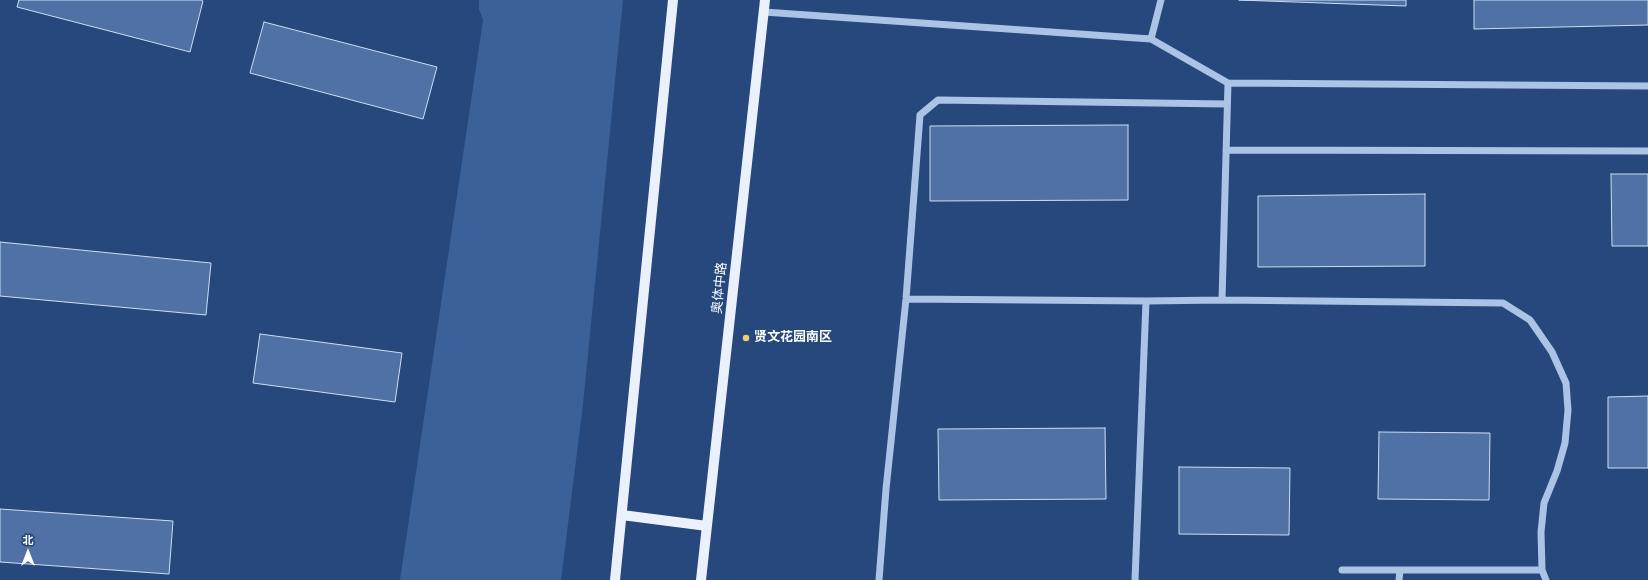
<!DOCTYPE html>
<html>
<head>
<meta charset="utf-8">
<style>
	body { margin:0 }
	#map { position:relative; width:1648px; height:580px; overflow:hidden; background:#26487c; font-family:"Archivo Narrow","Noto Sans SC",sans-serif }
	canvas { display:block }
	.north { position:absolute; left:8px; top:532px; width:40px; height:40px; -webkit-text-stroke:3px #26487c; paint-order:stroke; rotate:0deg; font-size:11px; font-weight:700; line-height:16px; text-align:center; color:#fff }
	.north::after { content:''; display:block; margin:auto; width:14px; height:18px; background:#fff; clip-path:polygon(50% 0,100% 100%,50% 72%,0 100%) }
</style>
</head>
<body>
<div id="map">
<canvas width="1648" height="580"></canvas>
<div class="north">北</div>
</div>
<script>
const ctx = document.querySelector('canvas').getContext('2d');
ctx.lineJoin = 'round';
function fill(path, color) {
  ctx.fillStyle = color;
  ctx.fill(path, 'evenodd');
}
function shape(rows) {
  const path = new Path2D();
  for (const r of rows) {
    path.moveTo(r[0], r[1]);
    for (let i = 2; i < r.length; i += 2) path.lineTo(r[i], r[i + 1]);
  }
  return path;
}
function trace(path, color, width, dash) {
  ctx.strokeStyle = color;
  ctx.lineWidth = width;
  ctx.lineCap = dash ? 'butt' : 'round';
  ctx.setLineDash(dash || []);
  ctx.stroke(path);
}
function write(font, color, halo, rows, align = 'center') {
  ctx.font = font + ' "Archivo Narrow","Noto Sans SC",sans-serif';
  ctx.lineWidth = 3;
  ctx.setLineDash([]);
  ctx.textBaseline = 'middle';
  ctx.strokeStyle = halo;
  ctx.fillStyle = color;
  for (const [text, x, y, turn = 0] of rows) {
    ctx.save();
    ctx.translate(x, y);
    ctx.rotate((+turn || 0) * Math.PI / 180);
    ctx.textAlign = isNaN(turn) ? turn : align;
    if (halo) ctx.strokeText(text, 0, 0);
    ctx.fillText(text, 0, 0);
    ctx.restore();
  }
}
const green = shape([
	[479,0,623,0,583,405,561,580,400,580,483,20,479,9]
]);
const building = shape([
	[19,0,201,0,203,1,190,52,17,7,19,0],
	[1239,0,1406,0,1406,6,1239,0],
	[1474,0,1648,0,1648,25,1474,29,1474,0],
	[264,22,437,67,423,119,250,73,264,22],
	[1128,125,1128,200,930,201,930,126,1128,125],
	[1611,174,1648,174,1648,246,1612,246,1611,174],
	[1425,194,1425,266,1258,267,1258,196,1425,194],
	[0,242,211,263,206,315,0,296,0,242],
	[260,334,402,353,395,402,253,383,260,334],
	[1648,396,1648,468,1608,468,1608,397,1648,396],
	[1105,428,1106,499,939,500,938,429,1105,428],
	[1379,432,1490,433,1489,500,1378,499,1379,432],
	[1179,467,1290,468,1289,535,1179,534,1179,467],
	[0,509,173,521,169,574,0,562,0,509]
]);
const minor = shape([
	[764,12,1151,39,1228,83,1648,86],
	[1151,39,1161,0],
	[1226,150,1648,151],
	[906,299,1146,301],
	[1222,300,1228,83],
	[1342,570,1542,570],
	[879,580,886,489,906,299,920,115,938,100,1227,104],
	[1135,580,1146,301,1222,300,1503,303,1530,320,1552,352,1566,383,1568,410,1565,443,1557,471,1544,503,1541,532,1542,570,1546,580],
	[1399,580,1400,570]
]);
const major = shape([
	[622,515,707,526],
	[615,580,673,0],
	[701,580,765,0]
]);
const markers = [
	[746,338,4,"#edce70"]
];
const streetNames = [
	["奥体中路",720,288,-84]
];
const poiNames = [
	["贤文花园南区",754,338]
];
fill(green, '#3a619a');
fill(building, '#4f71a5');
trace(building, '#ceddf4', 1);
trace(minor, '#abc3e4', 7);
trace(major, '#ebf1fc', 10);
for (const [x, y, r, color] of markers) {
  const dot = new Path2D();
  dot.arc(x, y, r, 0, 2 * Math.PI);
  ctx.fillStyle = color;
  ctx.fill(dot);
  trace(dot, '#26487c', 1.5);
}
write('13px', '#fff', '#26487c', streetNames);
write('bold 13px', '#fff', '#26487c', poiNames, 'left');
</script>
</body>
</html>
